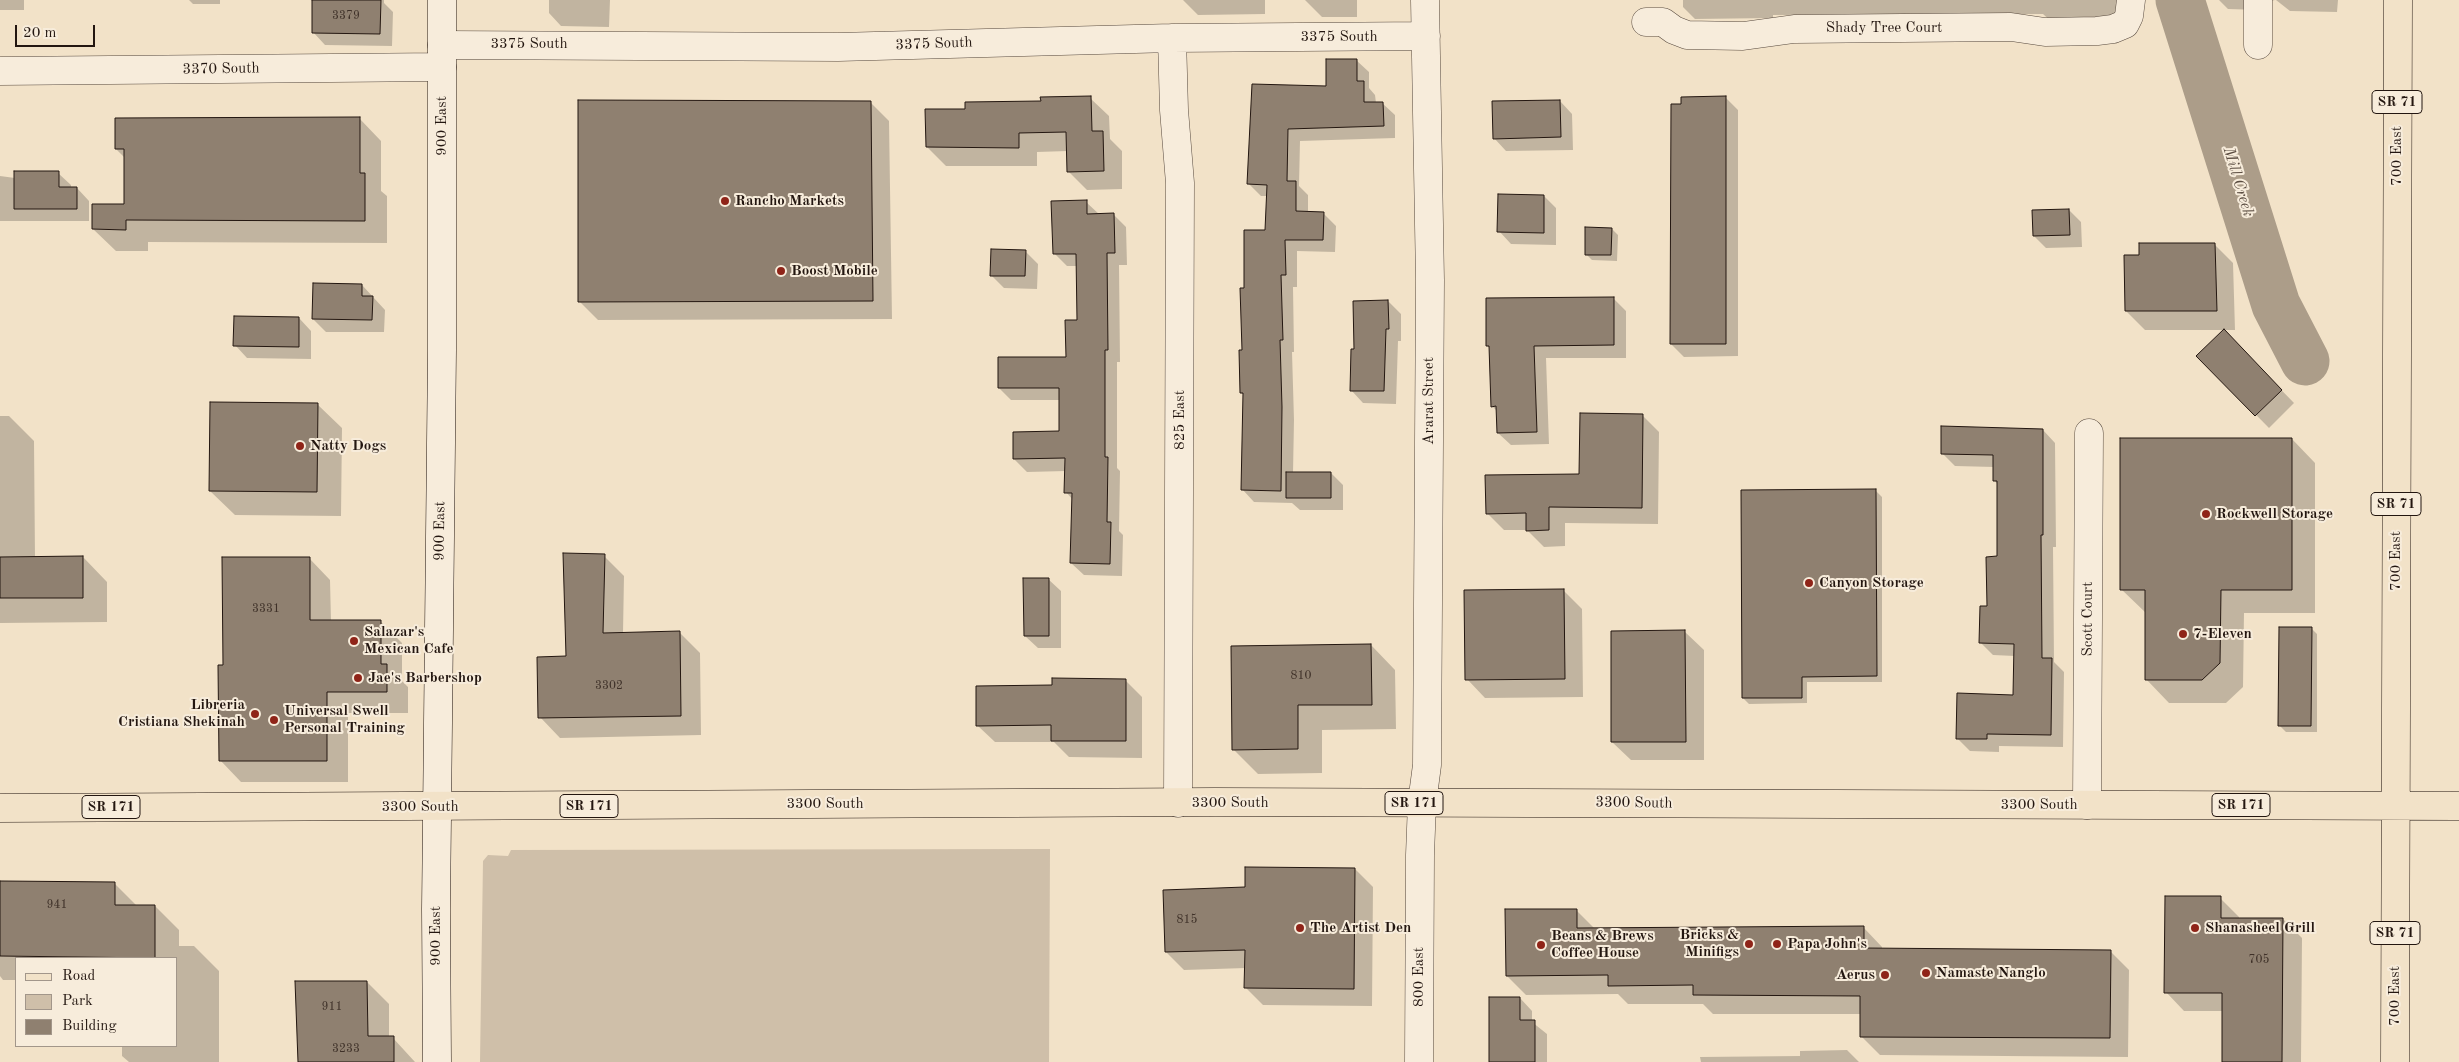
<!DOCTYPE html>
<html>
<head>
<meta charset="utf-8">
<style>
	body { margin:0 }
	#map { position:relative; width:2459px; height:1062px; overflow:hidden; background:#f2e2c8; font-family:"Old Standard TT",serif }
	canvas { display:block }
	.legend { position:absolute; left:15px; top:957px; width:162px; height:90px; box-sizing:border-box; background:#f7ecdb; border:1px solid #a2968a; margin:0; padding:6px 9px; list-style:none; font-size:15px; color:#231610 }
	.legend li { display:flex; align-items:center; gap:10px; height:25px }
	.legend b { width:25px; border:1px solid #a2968a }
	.scale { position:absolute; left:15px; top:25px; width:80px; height:22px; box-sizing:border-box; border:2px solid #231610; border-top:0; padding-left:6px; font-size:15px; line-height:18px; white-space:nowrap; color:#231610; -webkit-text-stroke:4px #f7ecdb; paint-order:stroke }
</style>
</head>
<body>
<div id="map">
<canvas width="2459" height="1062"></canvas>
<ul class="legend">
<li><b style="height:6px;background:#f2e2c8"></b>Road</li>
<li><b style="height:14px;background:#cfbfa9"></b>Park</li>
<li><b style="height:14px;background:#8f8070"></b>Building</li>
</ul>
<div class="scale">20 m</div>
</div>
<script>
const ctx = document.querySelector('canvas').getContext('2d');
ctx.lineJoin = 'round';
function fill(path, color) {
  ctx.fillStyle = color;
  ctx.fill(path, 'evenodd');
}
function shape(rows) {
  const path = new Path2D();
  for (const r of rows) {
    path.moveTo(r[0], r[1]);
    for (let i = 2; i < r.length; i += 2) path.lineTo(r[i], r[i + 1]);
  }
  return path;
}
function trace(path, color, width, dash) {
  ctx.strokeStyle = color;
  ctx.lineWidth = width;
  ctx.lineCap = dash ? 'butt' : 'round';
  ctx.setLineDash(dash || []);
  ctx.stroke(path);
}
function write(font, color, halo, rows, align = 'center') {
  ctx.font = font + ' "Old Standard TT",serif';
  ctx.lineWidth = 4;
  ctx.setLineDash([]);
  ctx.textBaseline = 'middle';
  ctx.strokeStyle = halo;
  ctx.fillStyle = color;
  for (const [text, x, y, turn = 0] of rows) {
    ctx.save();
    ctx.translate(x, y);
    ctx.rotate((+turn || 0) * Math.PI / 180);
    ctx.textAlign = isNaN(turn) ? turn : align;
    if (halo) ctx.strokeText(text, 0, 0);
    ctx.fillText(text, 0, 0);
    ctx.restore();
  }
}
const green = shape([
	[1050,849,1049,1062,480,1062,483,861,488,855,508,856,511,850]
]);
const shadow = shape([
	[0,0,24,0,24,10,0,10],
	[189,0,220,0,220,4,193,4],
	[313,0,384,0,384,3,393,12,392,46,325,45,313,32],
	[549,0,610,0,609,27,561,26,549,13],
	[1183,0,1265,0,1265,14,1198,15],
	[1305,0,1357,0,1357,17,1322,17],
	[1683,0,2129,0,2126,24,2055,25,2043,14,1773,15,1773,18,1695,19,1683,7],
	[2219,0,2275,0,2266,2,2260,10,2228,9],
	[2276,0,2338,0,2337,12,2290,11],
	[1356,60,1369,72,1369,88,1375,95,1376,103,1382,103,1395,115,1395,138,1300,141,1299,186,1308,195,1308,213,1323,213,1336,226,1335,252,1297,251,1297,287,1293,287,1294,352,1292,352,1294,420,1293,473,1331,473,1343,485,1343,510,1300,510,1292,503,1254,502,1242,489,1244,395,1241,393,1246,289,1266,231,1267,196,1261,196,1249,184,1253,85,1327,87],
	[1725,97,1738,110,1738,356,1684,357,1671,344,1682,105],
	[1090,98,1109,116,1110,139,1122,151,1122,189,1087,190,1068,171,1068,151,1037,152,1037,166,946,166,927,147,1042,102],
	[1560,101,1572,114,1573,150,1506,151,1494,138],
	[870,102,889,121,892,319,598,320,579,301],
	[359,118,381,141,381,191,387,196,387,243,148,242,148,251,116,251,93,229,125,205,125,158,116,149],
	[58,173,71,185,71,188,77,188,89,201,89,221,0,221,0,176,15,178],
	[1544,196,1556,208,1556,245,1511,244,1499,231],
	[1086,202,1100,215,1114,215,1126,227,1127,265,1119,265,1120,362,1117,362,1117,468,1120,471,1119,531,1123,535,1122,576,1084,575,1071,563,1073,500,1066,492,1066,471,1027,472,1014,459,1060,432,1060,400,1011,400,999,388,1067,359,1079,322,1078,266,1067,266,1054,253],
	[2069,210,2081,222,2082,247,2046,248,2034,236],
	[1612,229,1618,235,1617,261,1592,260,1586,254],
	[2214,244,2233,263,2235,330,2145,330,2126,311,2140,256],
	[1025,251,1038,264,1037,289,1004,288,992,276],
	[362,285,385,310,384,332,326,332,313,319],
	[1613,298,1626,311,1626,358,1546,358,1549,444,1511,445,1498,433,1497,411,1492,406,1490,348,1487,346],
	[1388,301,1401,314,1401,341,1398,341,1396,404,1363,403,1351,390,1355,350],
	[299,318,311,331,311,359,247,358,235,345],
	[2224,331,2294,403,2269,428,2198,356],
	[317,404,342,428,341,516,235,515,210,491],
	[1642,415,1659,432,1658,524,1565,523,1565,546,1544,547,1527,530,1504,530,1487,513,1581,475],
	[0,416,9,416,34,441,35,558,83,557,107,582,107,622,0,623],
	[2043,430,2055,443,2056,547,2053,547,2054,662,2064,672,2063,747,1999,746,1999,752,1970,751,1958,739,2015,696,2015,656,1993,655,1981,643,1998,558,1998,485,1994,480,1994,467,1955,466,1942,453],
	[2292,439,2315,463,2315,613,2244,613,2243,687,2226,703,2169,703,2146,679,2146,613,2121,589],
	[1876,491,1882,497,1882,682,1807,682,1807,703,1749,704,1743,698],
	[604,556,624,576,623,633,679,632,700,653,701,735,560,738,540,717,567,657],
	[309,558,330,580,331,622,381,622,402,643,402,681,408,687,408,713,348,713,348,782,241,782,220,760,224,666],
	[1048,579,1061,591,1061,648,1038,648,1025,636],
	[1563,590,1582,609,1583,697,1485,698,1467,679],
	[2311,628,2317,634,2317,732,2286,732,2280,726],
	[1685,632,1704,650,1704,760,1631,760,1612,742],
	[1371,645,1395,670,1396,729,1322,730,1322,773,1258,774,1233,749],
	[1125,680,1142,697,1142,758,1069,757,1054,742,995,742,978,726,1053,686],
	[1355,869,1373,887,1372,1006,1263,1005,1246,988,1246,968,1184,970,1166,952,1246,889],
	[0,883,114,883,137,906,155,906,179,930,179,946,194,946,219,971,219,1062,129,1062,122,1056,122,1046,176,1046,176,958,16,958,16,980,3,980,0,976],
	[2220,898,2239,917,2239,919,2283,919,2302,938,2301,1062,2224,1062,2224,1011,2184,1011,2166,992],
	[1576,910,1595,929,1864,928,1882,947,1882,950,2110,951,2129,970,2128,1057,1880,1055,1861,1036,1861,1014,1713,1014,1703,1004,1628,1004,1618,994,1526,995,1507,976],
	[367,982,389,1004,389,1038,393,1038,415,1062,299,1062],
	[1520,998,1532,1011,1532,1022,1547,1034,1547,1062,1490,1062],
	[1847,1050,1859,1062,1701,1062,1700,1057,1800,1056,1800,1051]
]);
const river = shape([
	[2180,0,2276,305,2305,361]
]);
const building = shape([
	[312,0,381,0,380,34,312,33,312,0],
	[1326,59,1357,59,1357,81,1364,81,1364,102,1383,102,1384,126,1288,129,1287,181,1296,181,1296,211,1324,212,1323,240,1285,240,1286,275,1281,275,1283,340,1280,340,1282,407,1281,491,1241,490,1243,393,1240,393,1239,350,1242,350,1240,288,1244,288,1244,230,1265,230,1267,185,1247,184,1252,84,1326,86,1326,59],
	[1091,96,1092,131,1103,131,1104,171,1067,172,1066,132,1019,133,1019,148,926,147,925,109,965,109,965,102,1041,101,1040,97,1091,96],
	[1726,96,1726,344,1670,344,1671,104,1681,104,1681,97,1726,96],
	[578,100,871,101,873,301,578,302,578,100],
	[1560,100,1561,137,1493,139,1492,101,1560,100],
	[360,117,360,173,365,173,365,221,126,220,126,230,92,229,92,204,124,204,124,149,115,149,115,118,360,117],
	[14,171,59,171,59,187,77,187,77,209,14,209,14,171],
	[1498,194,1544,195,1544,233,1497,232,1498,194],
	[1087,200,1087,214,1114,213,1115,253,1107,253,1108,350,1105,350,1105,457,1108,457,1107,522,1111,522,1110,564,1070,563,1072,493,1064,493,1065,458,1013,459,1013,432,1059,431,1059,388,998,388,998,357,1066,357,1065,320,1077,320,1076,254,1053,254,1051,201,1087,200],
	[2069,209,2070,235,2033,236,2032,210,2069,209],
	[1585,227,1612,228,1611,255,1585,255,1585,227],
	[2139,243,2215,243,2217,311,2125,311,2124,255,2139,255,2139,243],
	[991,249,1026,250,1025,276,990,276,991,249],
	[313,283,362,284,362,296,373,296,372,320,312,319,313,283],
	[1614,297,1614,345,1534,346,1537,432,1497,433,1496,406,1491,407,1489,346,1486,346,1486,298,1614,297],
	[1388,300,1389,329,1386,329,1384,391,1350,391,1351,349,1354,349,1353,301,1388,300],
	[234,316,299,317,299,347,233,346,234,316],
	[2224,329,2282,390,2255,416,2196,356,2224,329],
	[210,402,318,403,317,492,209,491,210,402],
	[1580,413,1643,414,1642,508,1549,507,1549,530,1526,531,1526,513,1486,514,1485,475,1579,474,1580,413],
	[1941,426,2043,429,2043,535,2041,535,2042,658,2052,658,2051,735,1987,734,1987,739,1956,739,1957,693,2013,695,2014,644,1979,643,1980,606,1987,606,1986,557,1997,556,1997,481,1993,481,1993,455,1941,454,1941,426],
	[2120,438,2292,438,2292,590,2221,590,2220,663,2202,680,2145,680,2145,590,2120,590,2120,438],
	[1286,472,1331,472,1331,498,1286,498,1286,472],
	[1876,489,1877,676,1802,677,1802,698,1742,698,1741,490,1876,489],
	[563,553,605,554,603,633,680,631,681,716,538,718,537,657,566,656,563,553],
	[83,556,83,598,0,598,0,557,83,556],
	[222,557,310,557,310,620,381,620,381,664,387,664,387,692,327,692,327,761,219,761,218,665,223,665,222,557],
	[1023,578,1049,578,1049,636,1024,636,1023,578],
	[1564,589,1565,679,1465,680,1464,590,1564,589],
	[2279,627,2312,627,2311,726,2278,726,2279,627],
	[1685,630,1686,742,1611,742,1611,631,1685,630],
	[1371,644,1372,705,1298,705,1298,749,1232,750,1231,646,1371,644],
	[1052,678,1126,679,1126,741,1051,741,1051,725,976,726,976,686,1052,685,1052,678],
	[1245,867,1355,868,1354,989,1244,988,1245,950,1165,952,1163,890,1245,887,1245,867],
	[0,881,115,882,115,905,155,905,155,958,0,956,0,881],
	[2165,896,2221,896,2221,918,2283,918,2282,1062,2222,1062,2222,993,2164,993,2165,896],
	[1505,909,1577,909,1577,928,1864,926,1864,948,2111,950,2110,1038,1860,1037,1860,996,1693,995,1693,985,1608,986,1608,975,1506,976,1505,909],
	[295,981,367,981,368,1036,394,1036,394,1062,298,1062,295,981],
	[1489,997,1520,997,1520,1020,1535,1020,1535,1062,1489,1062,1489,997]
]);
const street = shape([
	[2258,0,2258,45],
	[1646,22,1663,22,1674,30,1687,35,1743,36,1794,29,2011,27,2045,32,2097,31,2113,29,2125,24,2129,16,2131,0],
	[1172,38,1174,110,1180,183,1178,803],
	[442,45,838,47,1172,38,1426,36],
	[0,71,442,67],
	[2087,805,2089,433],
	[1419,1062,1420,855,1422,803,1427,765,1430,280,1425,0]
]);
const secondary = shape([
	[437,1062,436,909,442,350,442,0]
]);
const primary = shape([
	[0,808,1215,802,2459,806],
	[2395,1062,2398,0]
]);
const markers = [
	[725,201,5,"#8f2418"],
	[781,271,5,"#8f2418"],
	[300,446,5,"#8f2418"],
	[2206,514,5,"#8f2418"],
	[1809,583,5,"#8f2418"],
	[2183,634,5,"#8f2418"],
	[354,641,5,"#8f2418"],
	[358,678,5,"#8f2418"],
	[255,714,5,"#8f2418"],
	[274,720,5,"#8f2418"],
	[1300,928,5,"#8f2418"],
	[2195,928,5,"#8f2418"],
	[1749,944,5,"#8f2418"],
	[1777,944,5,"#8f2418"],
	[1541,945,5,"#8f2418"],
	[1926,973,5,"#8f2418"],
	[1885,975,5,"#8f2418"]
];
const numberNames = [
	["3379",346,16],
	["3331",266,609],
	["810",1301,676],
	["3302",609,686],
	["941",57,905],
	["815",1187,920],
	["705",2259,960],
	["911",332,1007],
	["3233",346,1049]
];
const shields = [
	[2397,102,50],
	[2396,504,50],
	[1414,803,58],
	[2241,805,58],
	[589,806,58],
	[111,807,58],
	[2395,933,50]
];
const shieldNames = [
	["SR 71",2397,102],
	["SR 71",2396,504],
	["SR 171",1414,803],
	["SR 171",2241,805],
	["SR 171",589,806],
	["SR 171",111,807],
	["SR 71",2395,933]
];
const streetNames = [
	["Shady Tree Court",1884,28],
	["3375 South",1339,37],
	["3375 South",529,44],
	["3375 South",934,44,-2],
	["3370 South",221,69,-1],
	["900 East",442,126,-90],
	["700 East",2397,156,-90],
	["Ararat Street",1429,401,-90],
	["825 East",1180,420,-90],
	["900 East",440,531,-89],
	["700 East",2396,561,-90],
	["Scott Court",2088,619,-90],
	["3300 South",1230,803],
	["3300 South",1634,803,1],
	["3300 South",825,804],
	["3300 South",2039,805],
	["3300 South",420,807],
	["900 East",436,936,-90],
	["800 East",1419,977,-90],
	["700 East",2395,996,-90]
];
const poiNames = [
	["Rancho Markets",735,201],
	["Boost Mobile",791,271],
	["Natty Dogs",310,446],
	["Rockwell Storage",2216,514],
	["Canyon Storage",1819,583],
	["Salazar's",364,632],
	["Mexican Cafe",364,649],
	["7-Eleven",2193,634],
	["Jae's Barbershop",368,678],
	["Libreria",245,705,"right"],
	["Cristiana Shekinah",245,722,"right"],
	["Universal Swell",284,711],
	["Personal Training",284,728],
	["The Artist Den",1310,928],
	["Shanasheel Grill",2205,928],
	["Bricks &",1739,935,"right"],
	["Minifigs",1739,952,"right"],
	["Beans & Brews",1551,936],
	["Coffee House",1551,953],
	["Papa John's",1787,944],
	["Namaste Nanglo",1936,973],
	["Aerus",1875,975,"right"]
];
const waterNames = [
	["Mill Creek",2238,182,73]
];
fill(green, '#cfbfa9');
fill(shadow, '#0003');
trace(river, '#ac9d89', 49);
fill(building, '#8f8070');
trace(building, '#231610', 1);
trace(street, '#57493e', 29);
trace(secondary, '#231610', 29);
trace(primary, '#231610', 29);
trace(street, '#f7ecdb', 28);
trace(secondary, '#f7ecdb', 28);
trace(primary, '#f2e2c8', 28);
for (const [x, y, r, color] of markers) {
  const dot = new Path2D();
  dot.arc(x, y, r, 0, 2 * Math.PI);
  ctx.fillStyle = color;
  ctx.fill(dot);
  trace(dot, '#f7ecdb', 2);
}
write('12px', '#3e3028', null, numberNames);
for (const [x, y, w] of shields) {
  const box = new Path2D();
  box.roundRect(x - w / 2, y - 11.5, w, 23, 4);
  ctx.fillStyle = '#f7ecdb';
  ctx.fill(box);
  trace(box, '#231610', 1);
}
write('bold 14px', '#231610', null, shieldNames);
write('15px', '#231610', '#f7ecdb', streetNames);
write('bold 15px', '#231610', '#f7ecdb', poiNames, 'left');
write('italic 16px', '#5a4c40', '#f7ecdb', waterNames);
</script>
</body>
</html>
